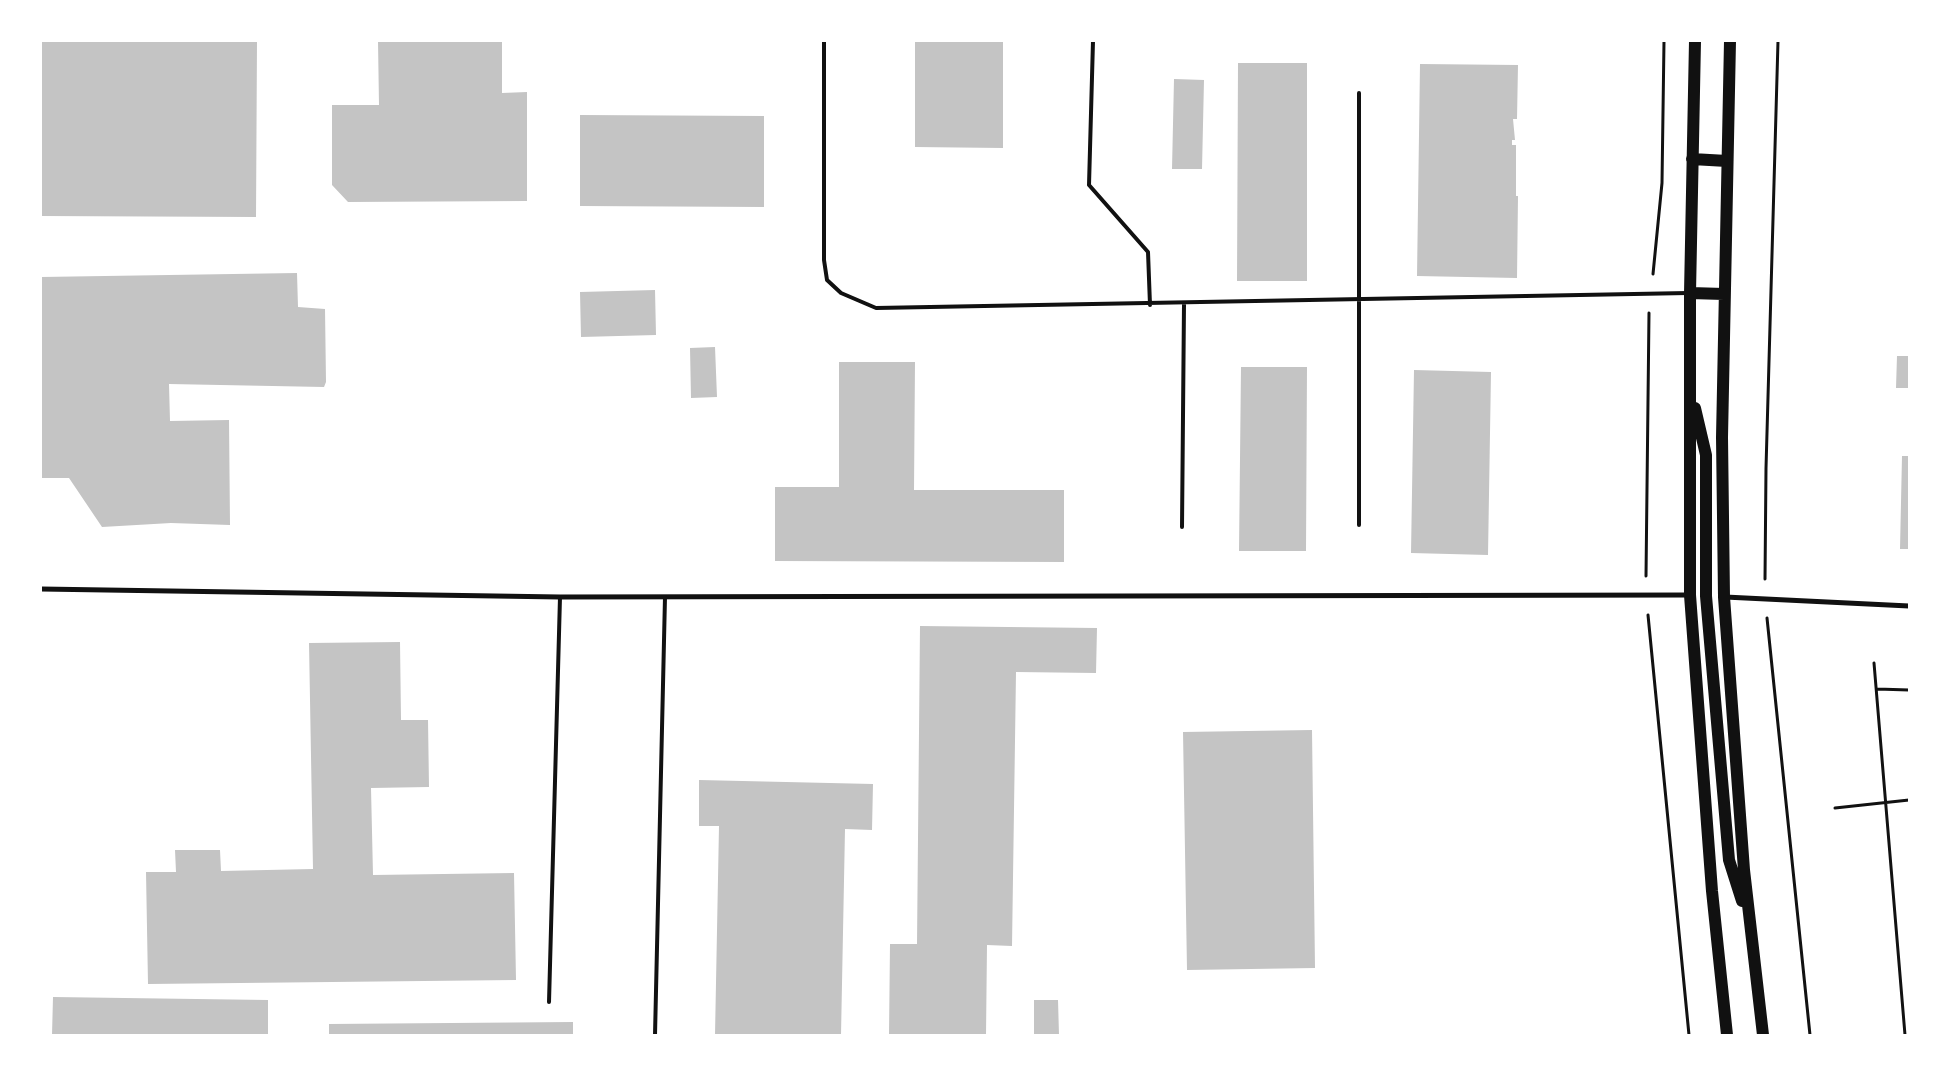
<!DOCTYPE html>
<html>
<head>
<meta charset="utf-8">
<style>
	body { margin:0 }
	#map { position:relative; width:1950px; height:1076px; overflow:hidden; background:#fff; font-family:"PT Sans",sans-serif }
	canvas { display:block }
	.frame { position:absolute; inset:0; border:42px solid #fff; pointer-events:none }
</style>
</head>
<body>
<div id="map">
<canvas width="1950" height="1076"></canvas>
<div class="frame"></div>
</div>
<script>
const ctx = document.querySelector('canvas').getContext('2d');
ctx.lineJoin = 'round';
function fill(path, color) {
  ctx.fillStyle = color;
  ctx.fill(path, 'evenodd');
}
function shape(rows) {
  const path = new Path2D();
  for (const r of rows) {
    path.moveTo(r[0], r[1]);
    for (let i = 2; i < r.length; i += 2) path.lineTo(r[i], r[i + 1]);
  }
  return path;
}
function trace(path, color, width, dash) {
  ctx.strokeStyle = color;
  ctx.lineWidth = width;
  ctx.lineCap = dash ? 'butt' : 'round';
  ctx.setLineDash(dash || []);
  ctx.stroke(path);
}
const building = shape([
	[41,41,257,41,256,217,41,216],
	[378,41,502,41,502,93,527,92,527,201,348,202,332,185,332,105,379,105],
	[915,41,1003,41,1003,148,915,147],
	[1238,63,1307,63,1307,281,1237,281],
	[1420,64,1518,65,1517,119,1513,119,1515,140,1512,140,1512,145,1516,145,1516,196,1518,196,1517,278,1417,276],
	[1174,79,1204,80,1202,169,1172,169],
	[580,115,764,116,764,207,580,206],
	[297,273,298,307,325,309,326,382,324,387,169,384,170,421,229,420,230,525,171,523,102,527,69,478,41,478,41,277],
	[655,290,656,335,581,337,580,292],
	[715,347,717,397,691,398,690,348],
	[1897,356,1909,356,1909,388,1896,388],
	[839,362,915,362,914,490,1064,490,1064,562,775,561,775,487,839,487],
	[1241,367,1307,367,1306,551,1239,551],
	[1414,370,1491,372,1488,555,1411,553],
	[1902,456,1909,456,1909,549,1900,549],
	[920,626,1097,628,1096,673,1016,672,1012,946,987,945,986,1035,889,1035,890,944,917,944],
	[400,642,401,720,428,720,429,787,371,788,373,875,514,873,516,980,148,984,146,872,176,872,175,850,220,850,221,871,313,869,309,643],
	[1312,730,1315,968,1187,970,1183,732],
	[699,780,873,784,872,830,845,829,841,1035,715,1035,719,826,699,826],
	[53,997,268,1000,268,1035,52,1035],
	[1034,1000,1058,1000,1059,1035,1034,1035],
	[573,1022,573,1035,329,1035,329,1024]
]);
const path = shape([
	[1653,274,1662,183,1664,41],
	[1646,576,1649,313],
	[1765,579,1766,468,1778,41],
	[1648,615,1689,1035],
	[1767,618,1810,1035],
	[1874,663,1905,1035],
	[1877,689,1909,690],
	[1835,808,1909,800]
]);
const service = shape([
	[824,41,824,260,827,280,841,293,876,308,1688,293],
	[1093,41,1089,185,1148,252,1150,305],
	[1359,525,1359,93],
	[1182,527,1184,304],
	[549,1002,560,597],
	[655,1035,665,597]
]);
const minor = shape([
	[41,589,560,597,1690,595],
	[1725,597,1909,606]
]);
const primary = shape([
	[1695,41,1690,293,1690,595,1712,891,1727,1035],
	[1730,41,1722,437,1724,597,1744,870,1763,1035],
	[1692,159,1727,161],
	[1690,293,1724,294],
	[1695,408,1706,455,1706,596,1729,860,1742,901]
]);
fill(building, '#c4c4c4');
trace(path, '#111', 3);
trace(service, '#111', 4);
trace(minor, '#111', 5);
trace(primary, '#111', 12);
</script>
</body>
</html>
